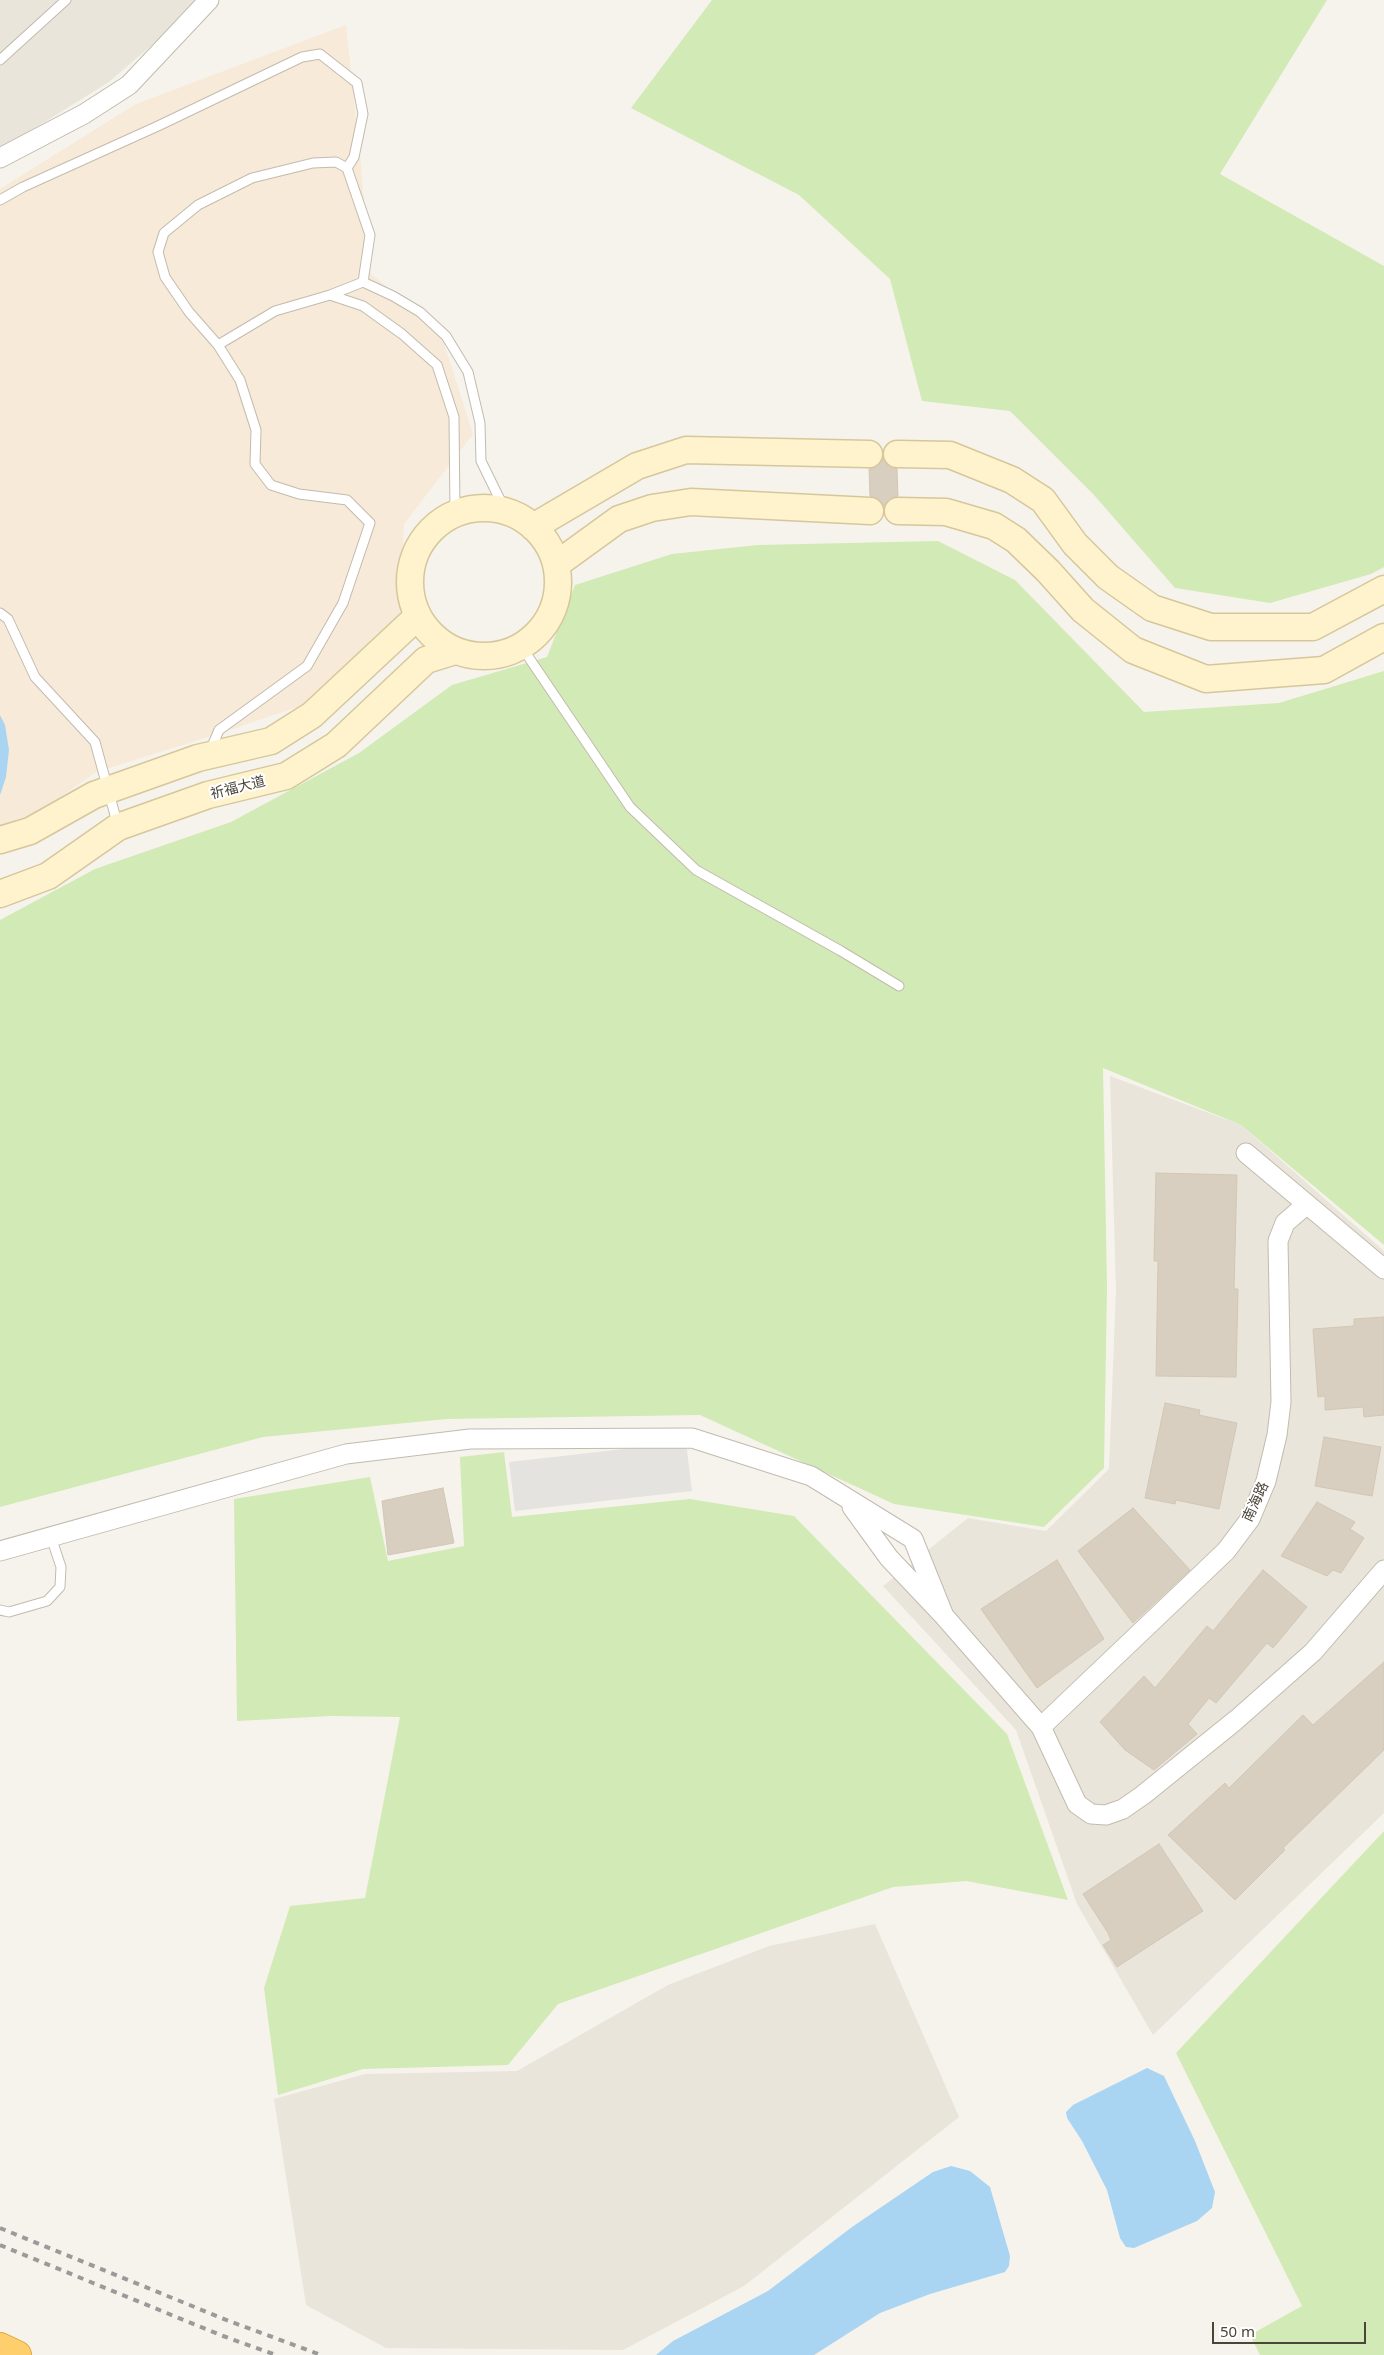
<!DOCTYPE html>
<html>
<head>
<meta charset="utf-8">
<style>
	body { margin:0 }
	#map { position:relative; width:1384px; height:2355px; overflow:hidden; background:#f6f3ec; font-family:"Noto Sans",sans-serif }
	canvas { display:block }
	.scale { position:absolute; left:1212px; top:2322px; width:154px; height:22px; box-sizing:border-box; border:2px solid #4b4439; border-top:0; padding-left:6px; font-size:15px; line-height:18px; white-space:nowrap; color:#4b4439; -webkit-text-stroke:4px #fff; paint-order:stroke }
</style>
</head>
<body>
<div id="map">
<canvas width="1384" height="2355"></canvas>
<div class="scale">50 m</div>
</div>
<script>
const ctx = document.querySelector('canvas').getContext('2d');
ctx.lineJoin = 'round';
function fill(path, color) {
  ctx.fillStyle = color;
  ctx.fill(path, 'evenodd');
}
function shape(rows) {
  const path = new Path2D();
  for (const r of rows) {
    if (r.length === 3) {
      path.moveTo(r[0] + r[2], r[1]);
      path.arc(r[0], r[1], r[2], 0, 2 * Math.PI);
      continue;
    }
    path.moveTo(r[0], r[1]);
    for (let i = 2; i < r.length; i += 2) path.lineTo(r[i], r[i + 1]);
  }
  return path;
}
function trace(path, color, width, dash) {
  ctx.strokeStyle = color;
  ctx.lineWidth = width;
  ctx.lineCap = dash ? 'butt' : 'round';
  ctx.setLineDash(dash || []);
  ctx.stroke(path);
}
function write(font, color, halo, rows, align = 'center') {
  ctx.font = font + ' "Noto Sans","Noto Sans SC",sans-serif';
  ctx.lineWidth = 4;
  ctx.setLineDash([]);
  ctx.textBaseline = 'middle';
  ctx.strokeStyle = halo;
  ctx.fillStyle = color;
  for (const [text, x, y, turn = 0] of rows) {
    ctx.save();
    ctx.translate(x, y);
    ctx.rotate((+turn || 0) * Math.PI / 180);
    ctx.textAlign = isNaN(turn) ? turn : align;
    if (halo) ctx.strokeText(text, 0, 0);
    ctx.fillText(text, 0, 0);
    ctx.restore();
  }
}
const residential = shape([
	[0,0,204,0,109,82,0,150],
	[1110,1076,1241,1125,1384,1251,1384,1813,1153,2035,1077,1904,1016,1730,883,1586,968,1518,1046,1531,1109,1469,1116,1290],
	[875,1924,959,2117,744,2286,623,2350,386,2348,306,2305,274,2099,365,2074,517,2071,668,1985,769,1946]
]);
const commercial = shape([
	[346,25,360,155,370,273,440,331,473,434,404,524,400,633,309,703,221,733,96,772,40,812,0,825,0,189,136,104]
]);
const green = shape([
	[712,0,1327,0,1220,174,1384,266,1384,567,1371,574,1270,603,1175,588,1094,495,1010,411,922,401,890,279,799,195,631,108],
	[938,541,1015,580,1144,712,1279,703,1384,671,1384,1245,1241,1125,1103,1068,1107,1288,1104,1468,1044,1527,894,1504,700,1415,447,1419,263,1437,0,1507,0,920,95,869,231,822,359,753,452,685,547,657,575,585,672,554,758,545],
	[504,1452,512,1517,690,1499,794,1516,1007,1734,1068,1900,966,1881,893,1887,558,2004,508,2065,363,2069,278,2095,264,1988,290,1906,365,1898,400,1717,331,1716,237,1721,234,1499,370,1477,388,1561,464,1546,460,1457],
	[1384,1831,1384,2355,1260,2355,1250,2335,1302,2306,1176,2053]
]);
const parking = shape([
	[686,1442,692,1491,515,1511,509,1462]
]);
const water = shape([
	[0,715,5,725,9,750,6,777,0,795],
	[1147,2068,1164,2076,1195,2141,1215,2192,1212,2208,1197,2221,1134,2248,1126,2247,1120,2238,1107,2190,1082,2141,1067,2118,1066,2112,1073,2105],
	[951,2166,970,2171,990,2187,1010,2256,1009,2266,1005,2272,930,2294,880,2313,814,2355,656,2355,673,2341,768,2291,852,2227,933,2172]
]);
const building = shape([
	[883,458,889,467,897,469,898,496,890,498,884,507,879,499,870,496,869,469,877,467,883,458],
	[1156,1173,1237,1175,1234,1289,1238,1289,1236,1377,1156,1376,1158,1261,1154,1261,1156,1173],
	[1384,1317,1384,1415,1364,1417,1363,1407,1325,1410,1325,1396,1318,1397,1313,1329,1354,1326,1354,1319,1384,1317],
	[1165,1403,1200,1410,1199,1415,1237,1423,1219,1509,1176,1500,1175,1504,1145,1498,1165,1403],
	[1324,1437,1381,1447,1372,1496,1315,1486,1324,1437],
	[443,1488,454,1543,388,1555,382,1501,443,1488],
	[1317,1502,1355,1522,1350,1529,1364,1538,1341,1573,1333,1570,1327,1576,1281,1556,1317,1502],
	[1133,1508,1190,1570,1133,1623,1078,1551,1133,1508],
	[1057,1560,1104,1639,1037,1688,981,1609,1057,1560],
	[1263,1570,1307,1607,1273,1648,1267,1643,1216,1703,1209,1698,1188,1724,1197,1734,1154,1770,1125,1750,1100,1722,1144,1676,1155,1688,1207,1626,1213,1631,1263,1570],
	[1384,1662,1384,1750,1283,1848,1285,1850,1235,1900,1168,1835,1225,1783,1229,1788,1303,1715,1313,1725,1384,1662],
	[1159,1844,1203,1911,1117,1967,1103,1945,1111,1940,1108,1933,1083,1894,1159,1844]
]);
const lane = shape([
	[0,60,66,0],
	[0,200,23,187,158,126,302,57,320,54,357,83,363,114,354,157,347,168],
	[330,295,363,306,402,334,437,365,454,417,455,513],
	[218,345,275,311,330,295,363,282,393,296,420,312,446,336,468,372,480,423,481,461,505,510],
	[0,613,8,619,35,677,95,742,118,826],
	[521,646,630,807,696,870,841,951,899,986],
	[210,751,219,730,307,666,343,603,370,523,347,500,299,494,271,485,255,464,256,430,240,380,218,345,189,312,165,277,158,252,164,233,198,205,252,178,313,163,336,162,347,168,370,235,363,282],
	[0,1610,9,1612,47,1601,60,1587,61,1567,51,1537]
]);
const street = shape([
	[0,158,84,114,129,85,209,0],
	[1246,1153,1384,1269],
	[852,1507,889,1558,944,1616,1041,1727,1077,1804,1091,1814,1106,1815,1123,1809,1143,1795,1236,1720,1313,1652,1384,1570],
	[0,1551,346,1454,470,1439,692,1438,811,1476,913,1539,944,1616],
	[1041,1727,1226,1551,1250,1519,1266,1481,1277,1435,1281,1402,1278,1241,1285,1223,1307,1204]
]);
const secondary = shape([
	[897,454,950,455,1012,480,1043,500,1075,544,1108,577,1152,608,1211,627,1313,627,1384,589],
	[484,582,74],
	[898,511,946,512,994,526,1016,540,1048,571,1083,610,1133,650,1206,679,1324,670,1384,637],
	[533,527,637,466,686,450,869,454],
	[557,564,619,519,652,508,691,502,870,511],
	[0,840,30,831,94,795,198,758,271,741,312,715,418,616],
	[0,894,48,876,118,827,208,795,286,776,336,745,426,660,455,651]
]);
const highway = shape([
	[0,2347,17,2355]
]);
const rail = shape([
	[0,2228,229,2321,321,2355],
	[0,2245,223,2336,276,2355]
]);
const streetNames = [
	["祈福大道",238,788,-14],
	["南海路",1256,1502,-65]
];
fill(residential, '#eae5da');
fill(commercial, '#f7ead8');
fill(green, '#d2eab5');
fill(parking, '#e5e3e0');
fill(water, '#a9d4f2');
fill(building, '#d8cfc1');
trace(building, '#d3c7b4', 1);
trace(lane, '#c2bbae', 11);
trace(street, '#c2bbae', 21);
trace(secondary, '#d6c79b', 29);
trace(highway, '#e0a43c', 30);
trace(lane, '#fff', 9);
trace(street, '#fff', 19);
trace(secondary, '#fff3cd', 26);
trace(highway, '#ffcf6e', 28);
trace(rail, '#9a9a9a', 4, [6, 6]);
write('14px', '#4b4439', '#fff', streetNames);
</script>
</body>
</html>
